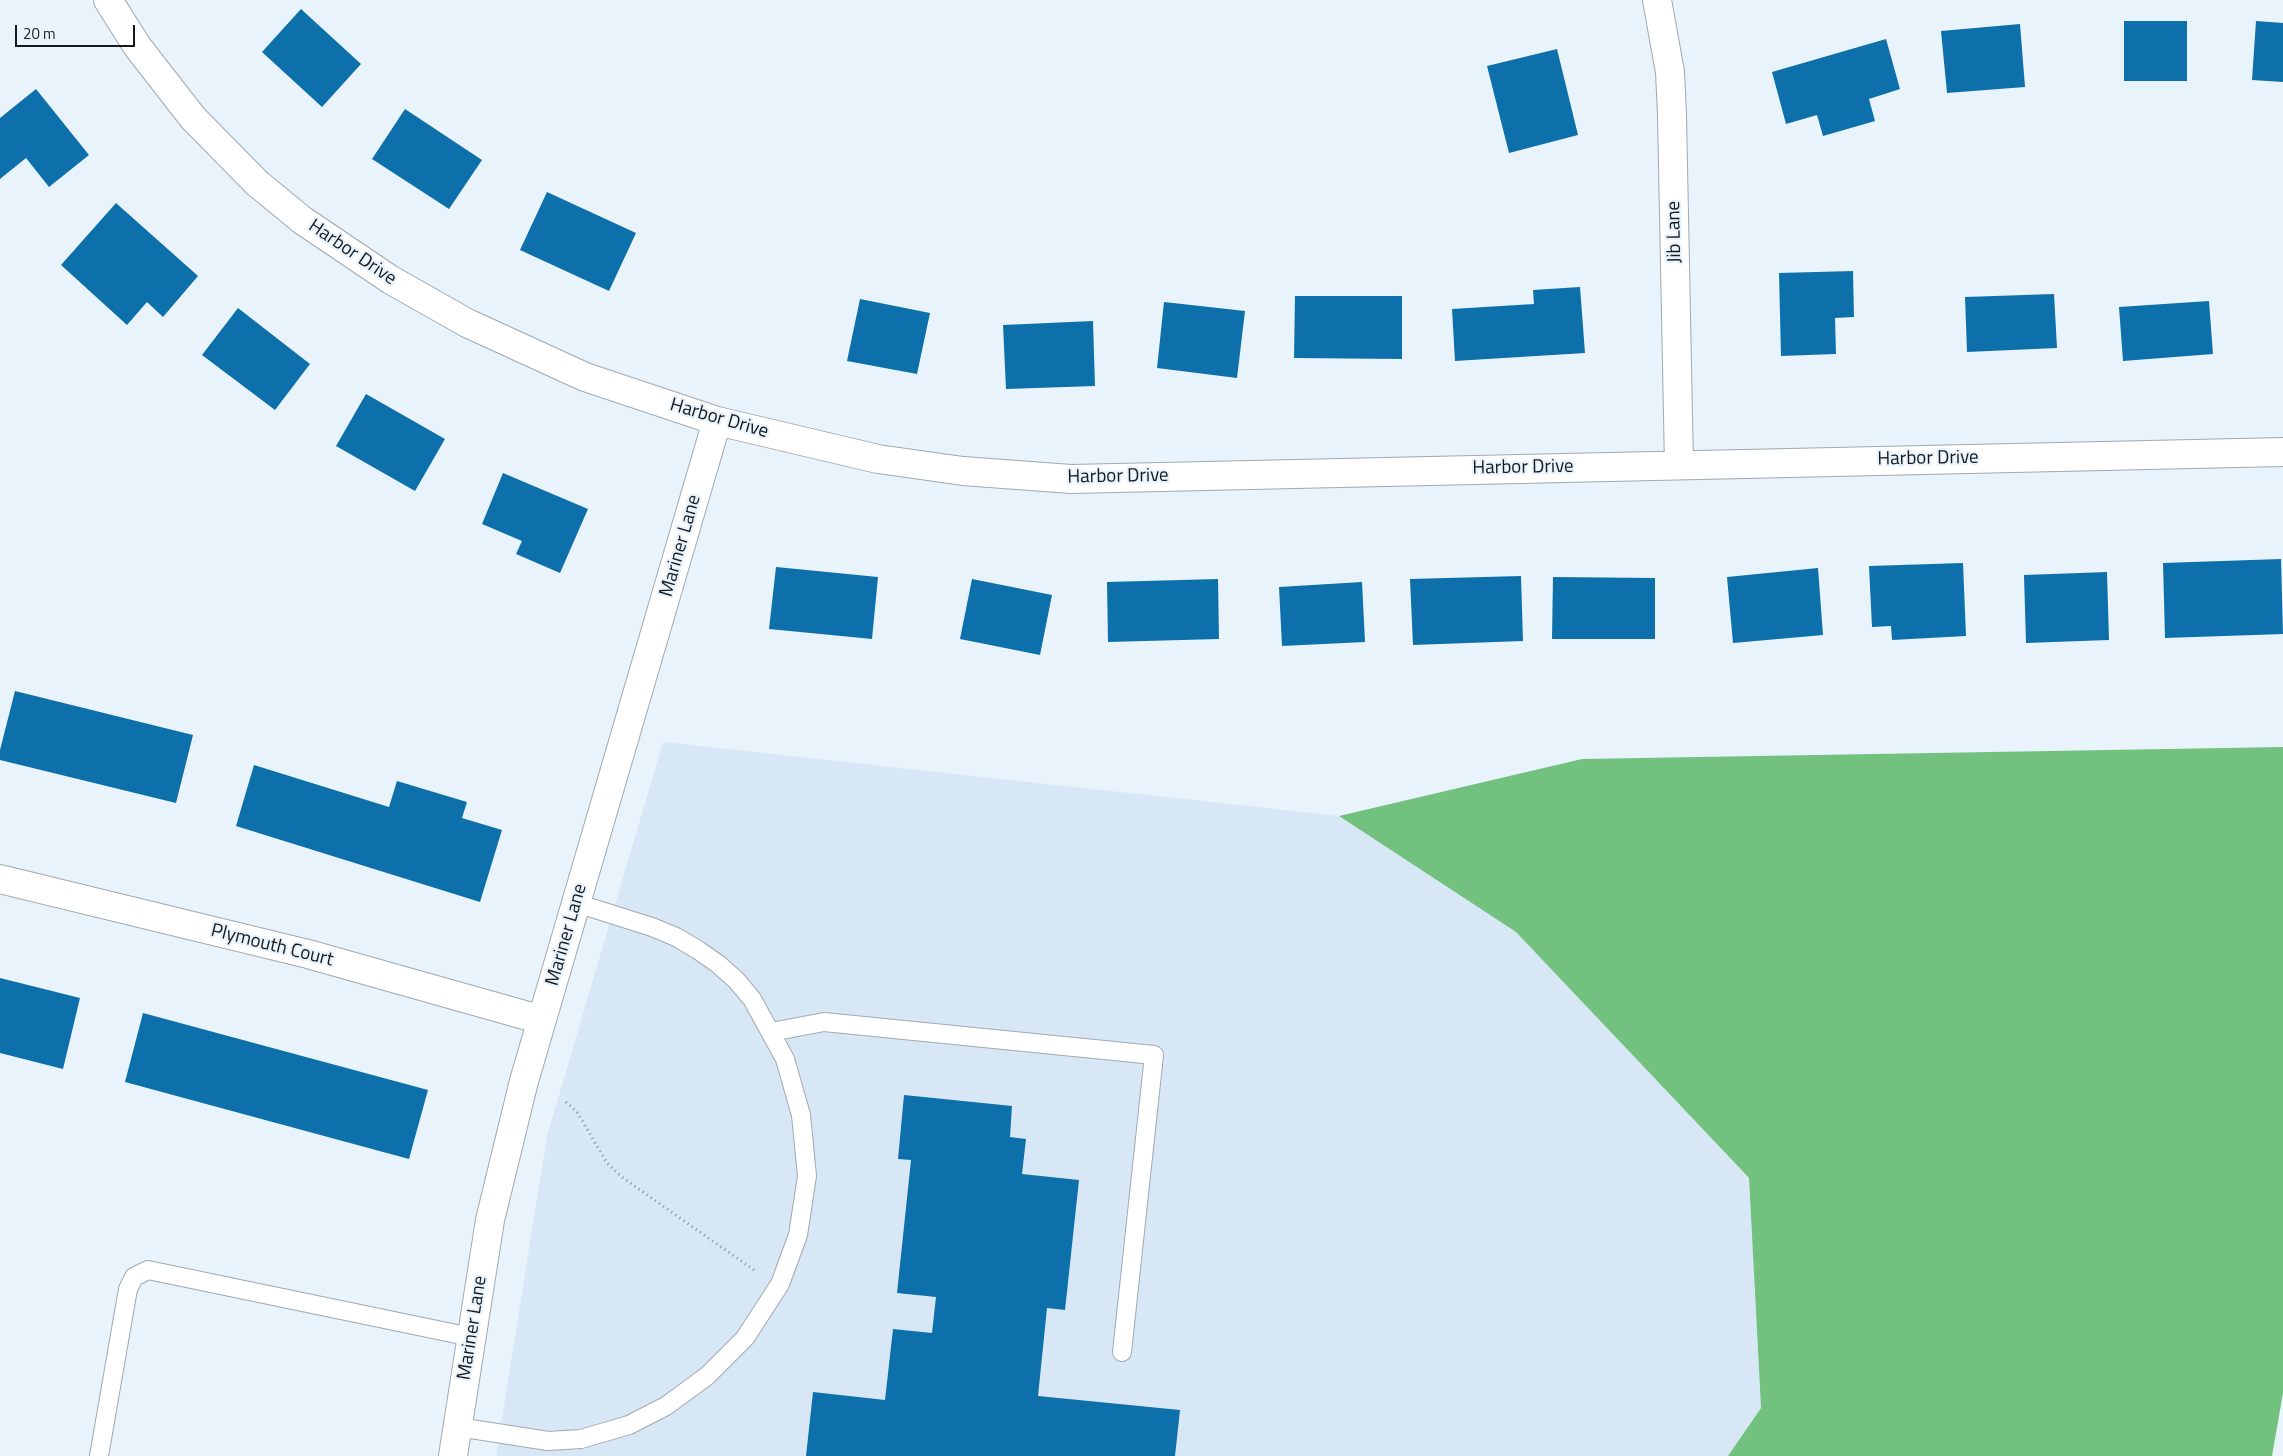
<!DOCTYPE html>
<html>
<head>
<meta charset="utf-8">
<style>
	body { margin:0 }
	#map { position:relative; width:2283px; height:1456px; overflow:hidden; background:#e9f3fc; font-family:"Titillium Web",sans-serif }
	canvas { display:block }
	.scale { position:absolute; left:15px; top:25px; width:120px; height:22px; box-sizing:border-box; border:2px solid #161a1d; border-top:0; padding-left:6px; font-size:15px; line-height:18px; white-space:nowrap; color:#161a1d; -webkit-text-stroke:4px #e9f3fc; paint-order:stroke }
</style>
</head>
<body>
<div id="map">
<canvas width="2283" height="1456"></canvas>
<div class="scale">20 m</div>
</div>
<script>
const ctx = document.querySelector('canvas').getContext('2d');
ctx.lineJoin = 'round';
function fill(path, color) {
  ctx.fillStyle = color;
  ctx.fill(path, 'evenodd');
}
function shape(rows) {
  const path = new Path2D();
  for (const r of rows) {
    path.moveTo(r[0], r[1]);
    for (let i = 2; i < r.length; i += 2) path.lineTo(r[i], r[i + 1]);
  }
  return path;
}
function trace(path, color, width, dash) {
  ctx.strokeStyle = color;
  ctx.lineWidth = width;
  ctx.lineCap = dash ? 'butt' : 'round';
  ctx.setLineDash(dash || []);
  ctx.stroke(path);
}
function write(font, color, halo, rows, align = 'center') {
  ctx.font = font + ' "Titillium Web",sans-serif';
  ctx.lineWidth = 4.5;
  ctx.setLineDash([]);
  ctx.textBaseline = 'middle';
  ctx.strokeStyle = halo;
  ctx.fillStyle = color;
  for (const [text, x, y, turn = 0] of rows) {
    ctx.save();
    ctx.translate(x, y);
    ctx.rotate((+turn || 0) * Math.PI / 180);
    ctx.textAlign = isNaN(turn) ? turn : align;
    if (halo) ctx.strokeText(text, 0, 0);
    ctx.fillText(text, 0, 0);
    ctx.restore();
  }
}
const built = shape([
	[663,742,1339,816,1516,932,1749,1179,1761,1408,1728,1456,496,1456,547,1136]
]);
const forest = shape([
	[2283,747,2283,1393,2272,1456,1728,1456,1761,1408,1749,1178,1516,932,1339,816,1582,759]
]);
const building = shape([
	[301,9,361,64,322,107,262,52],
	[2124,21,2187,21,2187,81,2124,81],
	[2256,21,2283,23,2283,82,2252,80],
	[2020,24,2025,87,1947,93,1941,31],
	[1886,39,1900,89,1869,99,1875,121,1823,136,1817,115,1786,124,1772,72],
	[1557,49,1578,135,1509,153,1487,66],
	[36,89,89,155,49,187,26,158,0,179,0,118],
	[405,109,482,160,449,209,372,159],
	[547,192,636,233,609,291,520,250],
	[116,203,198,276,163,317,147,302,127,325,61,265],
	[1853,271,1854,317,1835,318,1836,354,1781,356,1779,273],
	[1580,287,1585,353,1455,361,1452,309,1534,304,1533,290],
	[2054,294,2057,348,1967,352,1965,297],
	[1295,296,1402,296,1402,359,1294,358],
	[860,299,930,313,917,374,847,361],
	[2209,301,2213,354,2123,361,2119,307],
	[1164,302,1245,311,1237,378,1157,368],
	[238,308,310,364,275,410,202,355],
	[1093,321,1095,386,1006,389,1003,325],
	[366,394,445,439,415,491,336,446],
	[503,473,588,509,560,573,516,554,522,541,482,524],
	[2281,559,2283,634,2165,638,2163,563],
	[1963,563,1966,636,1892,640,1891,626,1872,627,1869,566],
	[776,567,878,577,872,639,769,629],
	[1818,568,1823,635,1733,643,1727,577],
	[2107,572,2109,640,2026,643,2024,575],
	[1521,576,1523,641,1413,645,1410,579],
	[1553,577,1655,578,1655,639,1552,639],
	[972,579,1052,595,1040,655,960,639],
	[1218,579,1219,639,1108,642,1107,582],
	[1362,582,1365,642,1282,646,1279,587],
	[15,691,193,735,176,803,0,760,0,750],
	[254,765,389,807,397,781,467,802,462,818,502,830,480,902,236,826],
	[0,978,80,998,63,1069,0,1053],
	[143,1013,428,1090,409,1159,125,1082],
	[904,1095,1012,1106,1010,1137,1026,1139,1022,1174,1079,1180,1065,1310,1047,1308,1038,1396,1180,1410,1175,1456,806,1456,813,1392,885,1400,893,1329,932,1333,936,1297,897,1293,911,1160,898,1159]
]);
const path = shape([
	[566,1102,577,1112,607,1163,623,1178,754,1270]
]);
const service = shape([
	[771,1032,824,1022,1154,1055,1122,1352],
	[458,1427,548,1441,581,1439,629,1425,666,1406,707,1376,745,1338,780,1284,798,1235,807,1176,801,1115,785,1059,752,999,736,980,718,964,698,950,676,937,652,927,576,903],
	[99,1456,128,1289,134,1277,148,1270,471,1337]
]);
const minor = shape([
	[108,0,137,46,193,118,257,183,302,220,391,280,467,323,585,377,717,421,878,459,963,471,1071,479,2283,452],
	[1657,0,1670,72,1672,115,1679,465],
	[0,879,308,954,542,1020],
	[453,1456,490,1220,524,1081,717,421]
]);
const streetNames = [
	["Jib Lane",1675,232,-91],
	["Harbor Drive",352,253,34],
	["Harbor Drive",719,419,16],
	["Harbor Drive",1928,459,-1],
	["Harbor Drive",1523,468,-1],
	["Harbor Drive",1118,477,-1],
	["Mariner Lane",681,546,-74],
	["Mariner Lane",567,935,-74],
	["Plymouth Court",272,946,14],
	["Mariner Lane",473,1328,-81]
];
fill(built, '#d7e7f5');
fill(forest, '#73c17f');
fill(building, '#0e70aa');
trace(service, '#9fa9b1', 20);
trace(minor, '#9fa9b1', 30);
trace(path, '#868d93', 3, [1, 4]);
trace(service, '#fff', 18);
trace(minor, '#fff', 28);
write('19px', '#161a1d', '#e9f3fc', streetNames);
</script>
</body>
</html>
